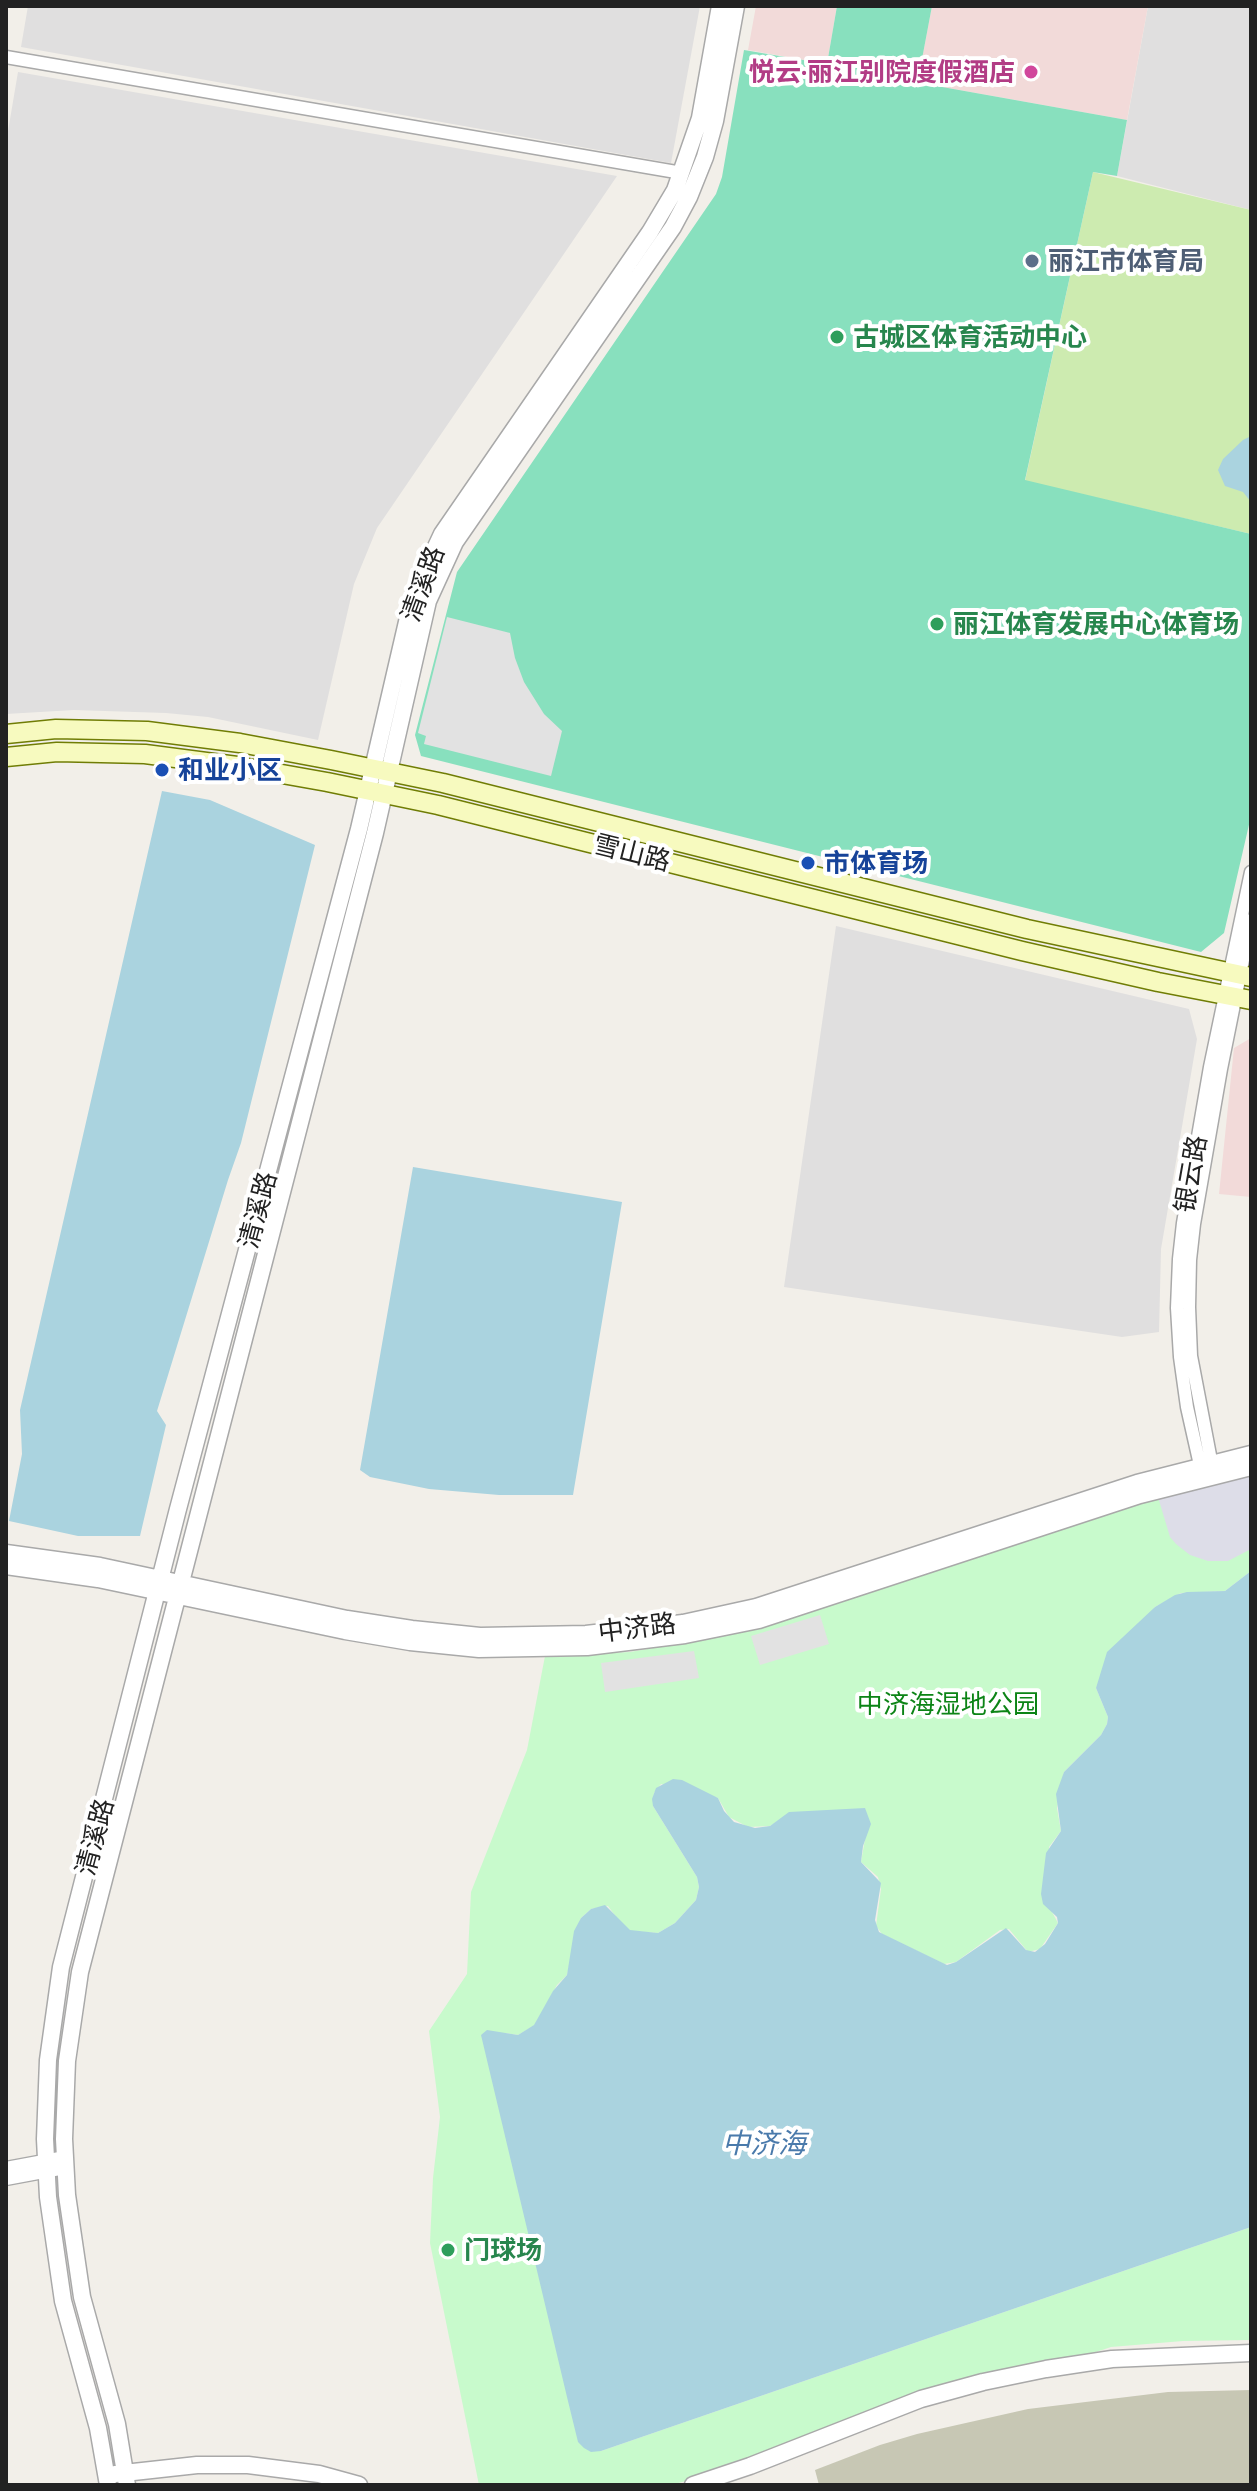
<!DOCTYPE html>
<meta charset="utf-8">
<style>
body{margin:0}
#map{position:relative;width:1257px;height:2491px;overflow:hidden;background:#f2efe9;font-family:Barlow,sans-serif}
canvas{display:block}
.frame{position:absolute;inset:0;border:8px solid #222;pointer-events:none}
</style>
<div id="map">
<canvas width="1257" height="2491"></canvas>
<div class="frame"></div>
</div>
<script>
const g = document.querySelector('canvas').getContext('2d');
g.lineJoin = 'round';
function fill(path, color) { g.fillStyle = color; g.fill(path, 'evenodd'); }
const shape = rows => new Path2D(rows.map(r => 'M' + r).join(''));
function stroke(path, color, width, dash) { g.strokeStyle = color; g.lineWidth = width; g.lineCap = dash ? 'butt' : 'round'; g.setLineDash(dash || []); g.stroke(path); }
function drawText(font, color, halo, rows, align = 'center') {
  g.font = font + ' Barlow,"Noto Sans SC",sans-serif'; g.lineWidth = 8; g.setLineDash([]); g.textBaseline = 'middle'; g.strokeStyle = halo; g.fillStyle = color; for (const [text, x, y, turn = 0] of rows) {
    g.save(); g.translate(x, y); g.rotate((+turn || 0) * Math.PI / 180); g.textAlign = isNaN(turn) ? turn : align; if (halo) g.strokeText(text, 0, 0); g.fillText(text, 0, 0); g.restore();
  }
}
const residential = shape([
 [28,6,700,6,671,163,21,47],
 [1148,6,1251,6,1251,210,1117,176],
 [18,72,617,176,377,528,354,584,318,740,208,717,166,713,74,710,6,714,6,143],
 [836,926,1189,1009,1197,1039,1161,1249,1159,1332,1122,1337,784,1287]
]);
const commercial = shape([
 [756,6,837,6,827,64,748,50],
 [932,6,1148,6,1127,120,931,85,922,59],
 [1251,1038,1251,1197,1219,1194,1234,1048]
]);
const construction = shape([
 [1251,2390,1251,2485,819,2485,815,2470,880,2445,917,2434,1028,2409,1168,2392]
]);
const grass = shape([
 [1093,172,1251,210,1251,534,1025,481]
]);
const park = shape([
 [1251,1472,1251,1571,1225,1591,1181,1593,1155,1607,1096,1688,1108,1717,1107,1724,1101,1735,1064,1772,1057,1808,1061,1831,1049,1847,1052,1912,1058,1923,1040,1949,1028,1952,1009,1929,1000,1930,956,1962,944,1964,882,1934,876,1926,881,1889,878,1877,861,1862,865,1839,783,1818,770,1826,748,1827,729,1817,718,1798,661,1784,654,1793,653,1806,697,1877,699,1887,696,1900,675,1923,658,1933,630,1931,622,1925,608,1906,591,1909,581,1918,567,1975,557,1985,535,2025,518,2035,505,2033,601,2451,1251,2227,1251,2340,1183,2341,1111,2347,1078,2358,1045,2363,699,2478,670,2485,479,2485,430,2243,433,2178,440,2117,429,2031,467,1974,471,1892,527,1750,545,1656,630,1652,693,1641,1133,1503]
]);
const pitch = shape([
 [837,6,932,6,922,59,931,85,1127,120,1117,176,1093,172,1025,480,1251,534,1251,816,1224,933,1201,952,421,756,415,735,457,572,716,194,722,177,744,50,827,64]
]);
const parking = shape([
 [447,617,510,633,515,658,524,682,544,714,562,731,551,776,424,744,426,736,418,733],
 [820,1615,829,1644,760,1665,751,1636],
 [694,1651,699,1678,605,1692,601,1663]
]);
const plaza = shape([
 [1251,1474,1251,1549,1228,1561,1208,1561,1190,1555,1176,1544,1170,1537,1158,1497]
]);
const water = shape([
 [1251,436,1251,502,1243,492,1225,486,1218,470,1223,459,1243,440],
 [162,791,210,800,315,845,241,1143,228,1180,157,1411,166,1425,140,1536,78,1536,9,1521,22,1454,20,1410],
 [413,1167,622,1202,573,1495,499,1495,429,1489,370,1477,360,1470],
 [1251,1571,1251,2227,601,2451,591,2452,584,2448,578,2442,567,2397,481,2035,487,2030,518,2035,534,2025,553,1991,567,1975,574,1931,581,1918,591,1909,605,1905,630,1930,658,1933,675,1923,696,1900,699,1887,697,1877,653,1806,652,1799,656,1788,673,1779,682,1780,718,1798,724,1811,734,1822,755,1828,770,1826,789,1812,865,1808,871,1824,863,1846,861,1862,881,1883,875,1920,879,1932,947,1965,956,1962,1006,1928,1026,1950,1035,1952,1045,1944,1058,1923,1057,1917,1043,1904,1041,1894,1046,1853,1061,1831,1056,1794,1064,1772,1101,1735,1107,1724,1108,1717,1096,1688,1107,1652,1155,1607,1175,1595,1187,1592,1225,1591]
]);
const minor = shape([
 [6,57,682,173],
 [1213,1471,1191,1356,1189,1307,1190,1260,1194,1224,1221,1069,1251,920],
 [1202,1474,1187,1407,1180,1357,1177,1308,1179,1259,1183,1223,1210,1067,1251,872],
 [6,2168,65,2157],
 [6,2179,65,2168]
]);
const tertiary = shape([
 [6,1553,100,1566,347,1619,412,1629,480,1636,586,1634,683,1623,756,1607,1137,1483,1251,1454],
 [6,1566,98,1579,345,1631,410,1642,479,1649,587,1647,685,1635,759,1620,1140,1495,1251,1467],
 [115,2474,197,2465,248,2465,319,2474,359,2485],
 [108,2485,98,2428,63,2301,48,2197,45,2139,48,2060,61,1967,178,1509,359,829,413,596,442,534,650,232,675,190,700,118,720,6],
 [127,2485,117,2424,82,2297,67,2195,64,2139,67,2061,80,1972,375,833,428,601,455,542,673,227,689,197,705,157,715,121,736,6],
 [693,2485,750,2466,921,2399,983,2382,1046,2369,1112,2359,1251,2353]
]);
const secondary = shape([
 [6,734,56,729,147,731,240,743,331,760,443,783,1027,929,1251,977],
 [6,757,57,752,145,754,237,766,327,782,438,805,1022,951,1158,982,1251,1000]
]);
const markers = [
 [1031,72,8,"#d1479c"],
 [1032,261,8,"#5c6f8a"],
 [837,337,8,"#2e9e5b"],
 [937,624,8,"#2e9e5b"],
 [162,770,8,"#1a4fb4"],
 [808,863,8,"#1a4fb4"],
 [448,2250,8,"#2e9e5b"]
];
const hotelNames = [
 ["悦云·丽江别院度假酒店",1015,72]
];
const serviceNames = [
 ["丽江市体育局",1048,261]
];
const leisureNames = [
 ["古城区体育活动中心",853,337],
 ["丽江体育发展中心体育场",953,624],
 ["门球场",464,2250]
];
const streetNames = [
 ["清溪路",423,584,-70],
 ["雪山路",632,853,14],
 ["银云路",1191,1174,-80],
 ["清溪路",258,1210,-75],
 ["中济路",637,1628,-7],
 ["清溪路",95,1837,-75]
];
const transitNames = [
 ["和业小区",178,770],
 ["市体育场",824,863]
];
const parkNames = [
 ["中济海湿地公园",948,1704]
];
const waterNames = [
 ["中济海",764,2144]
];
fill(residential, '#e0dfdf');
fill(commercial, '#f2dad9');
fill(construction, '#c7c7b4');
fill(grass, '#cdebb0');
fill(park, '#c8facc');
fill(pitch, '#88e0be');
fill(parking, '#e2e2e2');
fill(plaza, '#dddde8');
fill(water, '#aad3df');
stroke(minor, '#a9a9a9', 15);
stroke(tertiary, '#a9a9a9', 19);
stroke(secondary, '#707d05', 21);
stroke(minor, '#fff', 12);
stroke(tertiary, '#fff', 16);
stroke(secondary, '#f7fabf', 18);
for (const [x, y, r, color] of markers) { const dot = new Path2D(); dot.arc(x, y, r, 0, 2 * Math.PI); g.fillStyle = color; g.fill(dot); stroke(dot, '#fff', 3); }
drawText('bold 26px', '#b23c85', '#fff', hotelNames, 'right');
drawText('bold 26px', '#4e5e75', '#fff', serviceNames, 'left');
drawText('bold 26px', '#27864d', '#fff', leisureNames, 'left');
drawText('26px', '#222', '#fff', streetNames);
drawText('bold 26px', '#164399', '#fff', transitNames, 'left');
drawText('26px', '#0c8416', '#fff', parkNames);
drawText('italic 28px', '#4a7aab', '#fff', waterNames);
</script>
